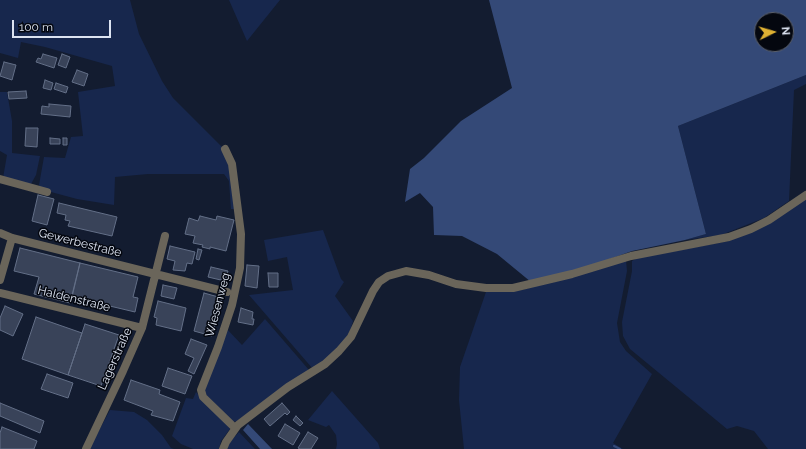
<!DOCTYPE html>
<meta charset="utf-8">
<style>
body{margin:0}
#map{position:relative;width:806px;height:449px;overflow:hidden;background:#131c30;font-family:Raleway,sans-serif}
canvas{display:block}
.north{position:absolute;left:754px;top:12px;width:40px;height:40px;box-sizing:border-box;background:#04070f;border:1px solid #5a5f69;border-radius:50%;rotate:85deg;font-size:11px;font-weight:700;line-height:16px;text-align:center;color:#dce3f1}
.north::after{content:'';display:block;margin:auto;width:14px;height:18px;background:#deb133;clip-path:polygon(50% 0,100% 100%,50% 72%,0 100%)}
.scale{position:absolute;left:12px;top:20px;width:99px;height:18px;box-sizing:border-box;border:2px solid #dce3f1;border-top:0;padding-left:5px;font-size:12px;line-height:14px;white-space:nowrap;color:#dce3f1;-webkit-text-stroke:3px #04070f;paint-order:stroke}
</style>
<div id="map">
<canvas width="806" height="449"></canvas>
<div class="north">N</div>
<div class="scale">100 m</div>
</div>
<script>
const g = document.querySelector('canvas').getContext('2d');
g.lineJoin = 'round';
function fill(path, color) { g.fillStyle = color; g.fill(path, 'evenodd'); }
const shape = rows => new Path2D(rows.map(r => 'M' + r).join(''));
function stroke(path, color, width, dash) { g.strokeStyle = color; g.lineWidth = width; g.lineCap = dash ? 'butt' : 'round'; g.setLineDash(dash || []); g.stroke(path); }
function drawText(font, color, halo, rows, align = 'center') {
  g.font = font + ' Raleway,sans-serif'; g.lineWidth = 3; g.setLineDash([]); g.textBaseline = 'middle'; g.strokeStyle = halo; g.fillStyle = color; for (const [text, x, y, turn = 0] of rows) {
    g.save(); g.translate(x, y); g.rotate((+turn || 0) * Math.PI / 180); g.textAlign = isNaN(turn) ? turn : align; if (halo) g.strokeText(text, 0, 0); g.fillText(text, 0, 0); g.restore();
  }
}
const green = shape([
 [0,0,130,0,139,34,162,81,173,98,223,148,231,163,237,209,231,209,229,181,224,174,148,174,115,177,114,205,77,199,40,189,39,185,44,157,65,158,71,137,83,136,78,92,115,86,112,66,45,47,21,42,18,58,0,53],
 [229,0,280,0,247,41],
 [806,75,806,84,794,90,789,201,764,218,721,235,685,240,706,234,678,126],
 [0,92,7,92,12,121,12,153,40,156,36,175,31,184,3,178,7,155,0,151],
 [806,198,806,449,768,449,754,431,737,426,727,429,630,349,623,336,622,322,632,271,632,261,637,258,729,241],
 [323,230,341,279,344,282,335,296,353,321,351,328,345,341,322,363,313,369,249,295,293,290,287,257,268,261,264,240],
 [626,260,627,271,617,323,620,342,626,351,652,374,613,443,623,449,464,449,459,400,460,367,486,292,522,290],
 [265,319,309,370,237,421,233,422,206,396,203,389,226,328,242,345],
 [332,391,378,443,380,449,336,449,337,444,336,435,329,425,326,427,308,420],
 [196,392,227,424,230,429,221,441,219,449,193,449,181,444,172,436,186,398,193,399],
 [110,410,134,412,147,420,162,435,171,448,174,449,89,449],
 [239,432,255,449,227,449,229,443]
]);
const forest = shape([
 [489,0,806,0,806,75,678,126,706,234,685,240,632,251,585,268,531,282,497,254,462,236,434,235,433,207,420,193,405,202,410,169,424,158,461,121,512,88],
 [762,20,786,20,786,44,762,44],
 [248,424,272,449,260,449,243,430]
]);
const stream = shape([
 [614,446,620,449]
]);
const building = shape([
 [43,54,57,58,54,68,36,62,38,58,41,59,43,54],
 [62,54,70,57,66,68,58,65,62,54],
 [4,62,16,65,12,80,0,76,4,62],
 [77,70,88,74,84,86,72,82,77,70],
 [45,80,53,83,51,90,43,88,45,80],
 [56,83,68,87,66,93,54,89,56,83],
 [26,91,27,98,9,99,8,92,26,91],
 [49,104,71,106,70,117,41,114,42,106,49,107,49,104],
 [26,128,38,128,37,147,25,146,26,128],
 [50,138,60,139,60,144,50,144,50,138],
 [63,138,67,138,67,145,63,145,63,138],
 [38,195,54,199,47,225,32,221,38,195],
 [59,203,117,217,112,236,68,226,70,221,65,220,66,215,57,213,59,203],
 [200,216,216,220,217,216,234,220,226,251,210,247,210,249,202,247,203,245,193,243,195,236,185,234,189,218,198,221,200,216],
 [170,246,195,252,192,264,187,263,185,271,173,270,175,261,167,259,170,246],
 [20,248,80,263,70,303,34,294,39,277,14,271,20,248],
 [198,249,202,250,199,260,196,259,198,249],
 [80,263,138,277,133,297,138,298,135,312,72,297,80,263],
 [247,265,259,266,257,288,245,286,247,265],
 [211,267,228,271,225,281,208,277,211,267],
 [268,273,278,273,278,287,269,287,268,273],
 [163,285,177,288,174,299,161,296,163,285],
 [204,293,222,298,212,336,194,331,204,293],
 [158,301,186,308,181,331,156,325,157,318,154,317,158,301],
 [5,306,23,314,13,336,0,330,0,318,5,306],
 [241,308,253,312,252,319,254,319,253,325,238,322,241,308],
 [36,317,82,333,68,375,22,359,36,317],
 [85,324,119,335,101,386,68,375,85,324],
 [191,339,207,345,194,374,188,371,194,358,185,354,191,339],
 [168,368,192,376,185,394,162,386,168,368],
 [47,374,73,383,68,398,41,389,47,374],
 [131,380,160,390,159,394,180,402,173,421,151,415,153,411,124,400,131,380],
 [0,403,44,421,40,433,0,416,0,403],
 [282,403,290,412,287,415,285,413,270,426,264,419,282,403],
 [296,416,303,423,300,426,293,420,296,416],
 [285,424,300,433,293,445,278,436,285,424],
 [2,427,37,441,34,449,0,449,0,433,2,427],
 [308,432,318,438,311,449,300,449,298,448,308,432]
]);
const minor = shape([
 [225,149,232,164,241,234,240,268,232,305,218,347,201,390,203,397,235,428],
 [0,179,47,192],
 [0,233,12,238,227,292],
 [0,280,12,238],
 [0,293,142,328],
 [86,449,123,371,142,328,165,236],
 [223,449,226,442,238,425,288,387,325,364,339,351,351,337,373,291,379,282,388,276,406,271,429,275,456,284,486,288,513,288,572,274,631,256,729,237,751,229,769,220,806,195]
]);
const streetNames = [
 ["Gewerbestraße",80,243,14],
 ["Haldenstraße",74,299,14],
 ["Wiesenweg",218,305,-75],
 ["Lagerstraße",115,359,-66]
];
fill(green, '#17274d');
fill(forest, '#344977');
stroke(stream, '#354a79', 2);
fill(building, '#394359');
stroke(building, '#636f87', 1);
stroke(minor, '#6a655a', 8);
drawText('12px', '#dce3f1', '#04070f', streetNames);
</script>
